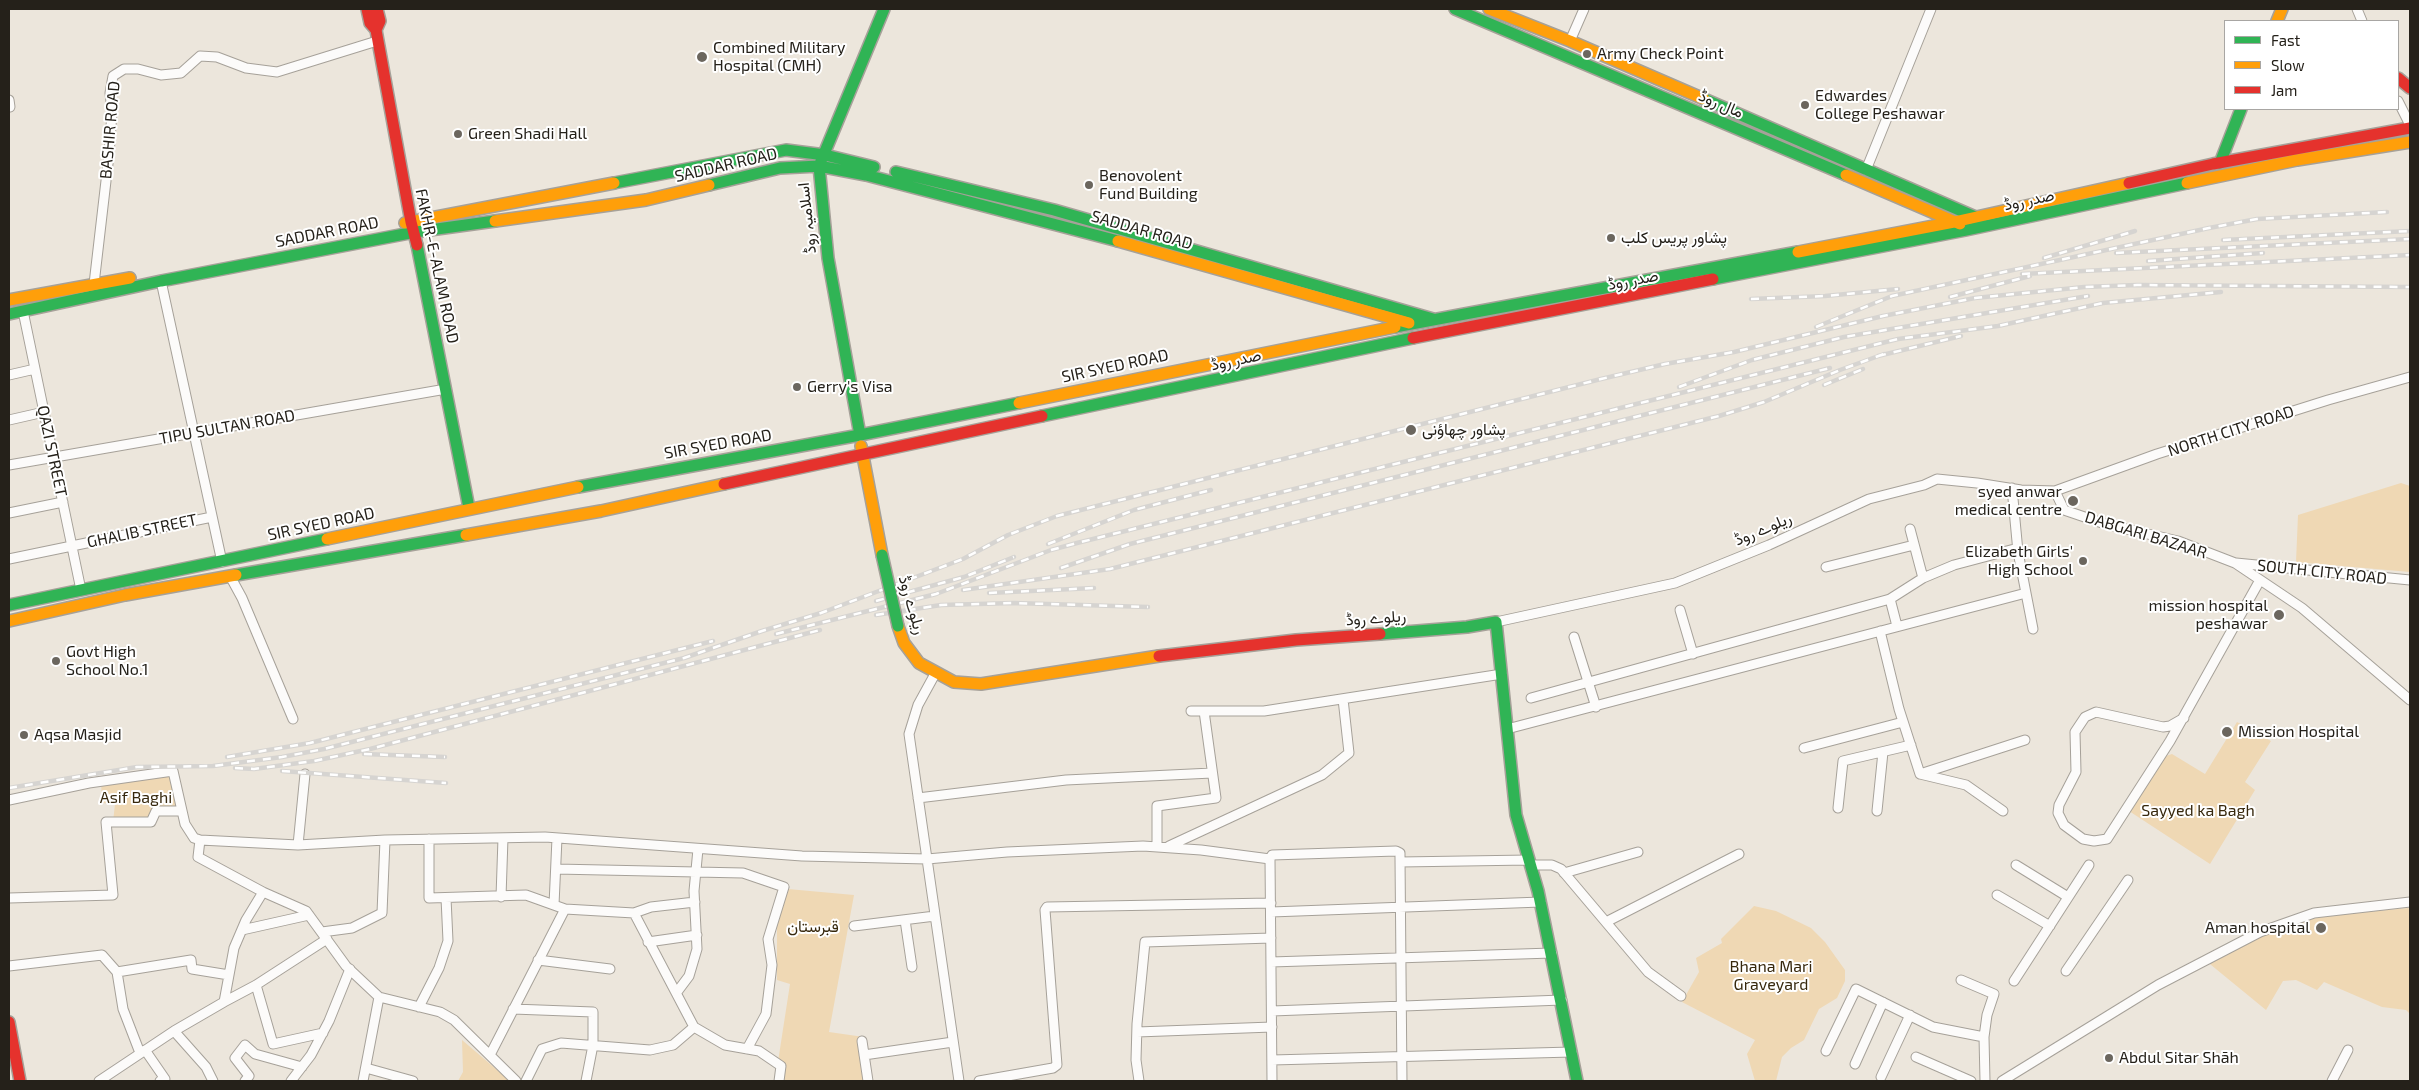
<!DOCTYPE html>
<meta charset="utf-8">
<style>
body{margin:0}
#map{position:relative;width:2419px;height:1090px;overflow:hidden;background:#ece6dc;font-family:"Exo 2",sans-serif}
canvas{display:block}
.frame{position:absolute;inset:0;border:10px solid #25211a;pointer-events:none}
.legend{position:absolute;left:2224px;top:20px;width:175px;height:90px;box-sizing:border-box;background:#fff;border:1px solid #a8a6a3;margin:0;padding:6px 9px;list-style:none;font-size:15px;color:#25211a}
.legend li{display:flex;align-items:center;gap:10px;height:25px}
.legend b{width:25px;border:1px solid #a8a6a3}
</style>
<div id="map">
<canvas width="2419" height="1090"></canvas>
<div class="frame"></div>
<ul class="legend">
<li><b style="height:6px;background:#30b455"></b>Fast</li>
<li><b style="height:6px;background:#ff9f0a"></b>Slow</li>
<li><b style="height:6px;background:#e5322d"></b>Jam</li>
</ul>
</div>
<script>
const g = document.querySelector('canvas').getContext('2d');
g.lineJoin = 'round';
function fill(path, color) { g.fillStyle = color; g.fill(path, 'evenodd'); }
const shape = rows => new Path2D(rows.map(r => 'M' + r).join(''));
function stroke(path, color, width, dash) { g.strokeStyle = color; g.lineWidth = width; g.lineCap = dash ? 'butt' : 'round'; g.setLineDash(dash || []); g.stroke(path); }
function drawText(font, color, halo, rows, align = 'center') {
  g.font = font + ' "Exo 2",Vazirmatn,sans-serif'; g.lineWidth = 4; g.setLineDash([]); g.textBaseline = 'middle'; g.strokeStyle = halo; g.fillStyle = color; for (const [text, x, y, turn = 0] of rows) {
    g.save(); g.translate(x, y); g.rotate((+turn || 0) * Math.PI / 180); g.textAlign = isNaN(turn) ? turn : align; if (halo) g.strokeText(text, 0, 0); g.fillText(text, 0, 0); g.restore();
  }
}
const green = shape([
 [2401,483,2410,486,2410,572,2296,562,2298,515],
 [2237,722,2271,741,2245,782,2255,790,2210,864,2129,811,2163,757,2172,754,2205,774],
 [170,771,182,811,154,809,148,822,113,822,115,804,102,803,101,781],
 [777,888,854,895,829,1032,864,1037,865,1080,870,1081,775,1081,790,984,777,980],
 [1754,906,1776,911,1811,928,1825,942,1845,970,1845,981,1837,998,1819,1009,1804,1040,1791,1048,1782,1057,1776,1081,1755,1081,1747,1054,1755,1040,1682,1002,1699,972,1696,958,1722,943,1721,939],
 [2408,908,2410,909,2410,1014,2406,1010,2382,1007,2324,982,2317,990,2296,980,2283,981,2266,1010,2205,960,2266,930,2324,916],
 [462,1040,510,1081,458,1081,463,1072]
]);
const street = shape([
 [2357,9,2362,21],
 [1570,41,1584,9],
 [9,100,10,107],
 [2398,101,2410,125],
 [1866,170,1931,9],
 [161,281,222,562],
 [94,284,109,155,112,112,110,93,113,76,124,69,138,69,161,75,181,73,200,56,217,57,246,68,277,72,377,41],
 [23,311,81,590],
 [9,375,35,369],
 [9,420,44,412],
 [9,465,446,389],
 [2012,488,2018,552,2033,629],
 [2055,491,2064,510,2105,524,2178,541,2235,563,2302,608,2410,700],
 [9,513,63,502],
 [1910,529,1923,578],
 [9,559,212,517],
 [2236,563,2410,580],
 [1826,567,1914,545],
 [230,576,242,598,293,719],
 [1890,599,1897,626],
 [1680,610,1693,654],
 [1496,622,1675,583,1769,545,1869,499,1924,485,1937,479,1977,483,2021,490,2055,491,2157,454,2328,400,2410,377],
 [1880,631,1899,709,1920,774],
 [1574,637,1596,707],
 [935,674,918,705,909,734,959,1081],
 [1531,698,1890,599,1923,578,1954,565,2018,548],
 [1191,711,1264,711,1502,674],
 [2184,718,2170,726,2163,727,2096,712,2085,717,2075,732,2076,772,2059,805,2058,813,2064,825,2083,839,2094,841,2107,839,2170,741,2260,580],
 [1507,729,2026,593],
 [1804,748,1903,722],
 [1920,774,2025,740],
 [1920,774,1966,785,2003,811],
 [918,798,1066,780,1212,773],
 [9,800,89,783,173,771,185,824,194,838,200,840,198,857,263,892,246,920,234,948,224,1002,174,1031,99,1081],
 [1838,808,1843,761,1911,745],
 [1877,811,1883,752],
 [429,839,429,898,526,895,565,909],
 [200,840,298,845,385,840,545,837,802,856,927,859,1007,852,1143,846,1201,850,1270,859],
 [298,845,305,774],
 [1169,846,1322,775,1349,753,1343,699],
 [1157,847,1157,806,1216,798,1204,711],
 [1400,862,1529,860],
 [1530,865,1552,865,1561,869,1648,972,1681,996],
 [2016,865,2068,897],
 [556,869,743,873,784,887,768,939,772,965,766,1014,747,1049],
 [1564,873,1638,852],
 [263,892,306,911,346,966,379,997,440,1012,454,1020,516,1081],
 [1997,895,2050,926],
 [501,897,503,838],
 [9,898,113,895,106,822,151,822,156,811,182,811],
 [554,905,557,838],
 [1271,912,1541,902],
 [634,913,651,907,695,902],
 [905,920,912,967],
 [1606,922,1739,854],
 [854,926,935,916],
 [242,930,309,915],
 [322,932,352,928,382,913,385,840],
 [648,942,697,935],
 [538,960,610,969],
 [1271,962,1552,953],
 [9,966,102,955,117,972,123,1009,140,1053],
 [2066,971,2128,880],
 [117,972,191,960,192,969,229,975],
 [1961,980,1994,994,1987,1015,1984,1037,1985,1081],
 [2014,981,2089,865],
 [256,985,273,1044,323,1033],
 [677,992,689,976,697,949,694,891,698,849],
 [224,1002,256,985,327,939],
 [419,1007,439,968,448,941,446,898],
 [513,1009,593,1012,593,1045,586,1081],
 [1272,1011,1562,1000],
 [174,1031,206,1067,213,1081],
 [1137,1032,1272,1027],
 [862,1041,868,1081],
 [145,1050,165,1079,160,1081],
 [1826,1051,1856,989,1933,1027,1984,1037],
 [490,1055,565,909,634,913,694,1027,725,1045,759,1051,781,1066,779,1081],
 [864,1055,953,1042],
 [1916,1057,1971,1081],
 [1272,1060,1572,1052],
 [1855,1064,1883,1002],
 [366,1068,413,1081],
 [1881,1077,1910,1015],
 [245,1081,249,1076,235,1058,245,1045,255,1054,302,1067],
 [291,1081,311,1055,329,1021,350,969],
 [363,1081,379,997],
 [526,1081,542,1049,561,1043,650,1050,673,1045,694,1027],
 [979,1081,1053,1068,1057,1065,1045,910,1047,907,1271,903],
 [1139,1081,1136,1060,1137,1024,1145,942,1271,938],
 [1272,1081,1270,859,1272,855,1396,851,1400,853,1400,858,1402,1081],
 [2002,1081,2158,985,2260,932,2314,913,2410,902],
 [2332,1081,2348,1050]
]);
const fast = shape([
 [1455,9,1846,175],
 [1704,99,1980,219],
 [2220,163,2241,109],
 [896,172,1054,210,1433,319],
 [614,183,786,150,825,155,874,167],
 [709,185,780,168,819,166,866,175,1118,241],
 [417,245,469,508],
 [1713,279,1966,230,2187,183],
 [9,314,161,281,415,232,495,221],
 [1395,327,1798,252],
 [1042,416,1413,338],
 [860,435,828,258,819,166,884,9],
 [578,487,860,435,1019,403],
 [236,575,466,535],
 [9,605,327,539],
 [1380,634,1467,627,1496,622,1516,815,1538,891,1577,1081]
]);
const slow = shape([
 [1489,9,1570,41,1704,99],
 [2277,21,2282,9],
 [1846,175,1960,224],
 [2187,183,2297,160,2410,142],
 [495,221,646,200,709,185],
 [405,223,614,183],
 [1118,241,1409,323],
 [1798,252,1954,222,2129,183],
 [9,300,130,278],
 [1019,403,1395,327],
 [861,446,882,555],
 [466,535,601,511,724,484],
 [327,539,578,487],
 [9,621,125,595,236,575],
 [898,626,904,643,919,663,954,682,981,684,1159,656]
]);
const jam = shape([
 [367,9,370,23,376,30,411,222,417,245],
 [376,30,380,21,377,9],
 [2398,78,2410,88],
 [2129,183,2213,164,2410,128],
 [1413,338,1713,279],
 [724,484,1042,416],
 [1159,656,1296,640,1380,634],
 [9,1022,20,1081]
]);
const rail = shape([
 [2223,240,2410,231],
 [2116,253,2410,239],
 [2044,258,2135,231],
 [2148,261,2263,253],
 [2022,274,2410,255],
 [1950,297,2030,276],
 [1751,299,1825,296,1898,289],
 [1816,327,1892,296,2209,228,2257,219,2387,212],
 [1878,356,1961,336],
 [1824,385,1863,369],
 [1679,387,1752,360,1844,337,2088,296],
 [1048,544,1134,510,1211,490],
 [1061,568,1130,544,1830,368],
 [963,590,1110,569,1719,416,1764,402,1840,370,1884,354],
 [989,593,1094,588],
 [876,601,964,577,1014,557],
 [876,615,941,605,1014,603,1148,607],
 [776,634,936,594,1051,550,1077,543,1898,339,1998,326,2103,303,2221,292],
 [364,754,445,757],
 [227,757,310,743,713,641],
 [235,768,254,769,314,761,370,749,820,630],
 [282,771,446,783],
 [9,788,137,767,213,766,282,757,324,749,684,658,762,631,821,613,963,559,1008,535,1057,516,1601,379,1665,364,1734,352,1883,316,1975,298,2084,287,2137,285,2410,287]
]);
const fastBridge = shape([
 [882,555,898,626]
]);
const markers = [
 [1587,54,5,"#6b665e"],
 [702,57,6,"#6b665e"],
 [1805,105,5,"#6b665e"],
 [458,134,5,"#6b665e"],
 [1089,185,5,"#6b665e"],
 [1611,238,5,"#6b665e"],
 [797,387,5,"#6b665e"],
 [1411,430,6,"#6b665e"],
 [2073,501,6,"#6b665e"],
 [2083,561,5,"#6b665e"],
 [2279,615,6,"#6b665e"],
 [56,661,5,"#6b665e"],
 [2227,732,6,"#6b665e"],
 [24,735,5,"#6b665e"],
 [2321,928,6,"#6b665e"],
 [2109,1058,5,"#6b665e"]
];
const poiNames = [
 ["Combined Military",713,48],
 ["Hospital (CMH)",713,66],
 ["Army Check Point",1597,54],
 ["Edwardes",1815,96],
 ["College Peshawar",1815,114],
 ["Green Shadi Hall",468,134],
 ["Benovolent",1099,176],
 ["Fund Building",1099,194],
 ["پشاور پریس کلب",1621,238],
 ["Gerry's Visa",807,387],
 ["پشاور چھاؤنی",1422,430],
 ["syed anwar",2062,492,"right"],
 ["medical centre",2062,510,"right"],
 ["Elizabeth Girls'",2073,552,"right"],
 ["High School",2073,570,"right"],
 ["mission hospital",2268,606,"right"],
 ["peshawar",2268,624,"right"],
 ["Govt High",66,652],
 ["School No.1",66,670],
 ["Mission Hospital",2238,732],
 ["Aqsa Masjid",34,735],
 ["Aman hospital",2310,928,"right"],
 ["Abdul Sitar Shāh",2119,1058]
];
const streetNames = [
 ["مال روڈ",1721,104,23],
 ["BASHIR ROAD",110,130,-85],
 ["SADDAR ROAD",726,165,-13],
 ["صدر روڈ",2029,200,-12],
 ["اسلامیہ روڈ",807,218,-96],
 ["SADDAR ROAD",1142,230,16],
 ["SADDAR ROAD",327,232,-11],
 ["FAKHR-E-ALAM ROAD",437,266,78],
 ["صدر روڈ",1633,280,-11],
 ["صدر روڈ",1236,360,-12],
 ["SIR SYED ROAD",1115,366,-12],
 ["TIPU SULTAN ROAD",227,427,-10],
 ["NORTH CITY ROAD",2231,431,-18],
 ["SIR SYED ROAD",718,444,-10],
 ["QAZI STREET",52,451,78],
 ["SIR SYED ROAD",321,524,-12],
 ["ریلوے روڈ",1763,529,-23],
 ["GHALIB STREET",142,531,-12],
 ["DABGARI BAZAAR",2146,535,17],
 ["SOUTH CITY ROAD",2322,572,6],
 ["ریلوے روڈ",912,605,74],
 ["ریلوے روڈ",1376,618,-4]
];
const parkNames = [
 ["Asif Baghi",136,798],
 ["Sayyed ka Bagh",2198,811],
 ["قبرستان",813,927],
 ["Bhana Mari",1771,967],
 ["Graveyard",1771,985]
];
fill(green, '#efd8b4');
stroke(street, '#a6a199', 11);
stroke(fast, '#a6a199', 14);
stroke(slow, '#a6a199', 14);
stroke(jam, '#a6a199', 14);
stroke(street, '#fcfbfa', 9);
stroke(fast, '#30b455', 11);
stroke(slow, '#ff9f0a', 11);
stroke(jam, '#e5322d', 11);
stroke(rail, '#d6d4d1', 4.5);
stroke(rail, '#fff', 2.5, [8]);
stroke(fastBridge, '#a6a199', 14, []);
stroke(fastBridge, '#30b455', 11);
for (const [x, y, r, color] of markers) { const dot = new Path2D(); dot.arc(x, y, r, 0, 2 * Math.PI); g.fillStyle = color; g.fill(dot); stroke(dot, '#fff', 2); }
drawText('16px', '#25211a', '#fff', poiNames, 'left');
drawText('16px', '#25211a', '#fff', streetNames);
drawText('16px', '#37280d', '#fff', parkNames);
</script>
